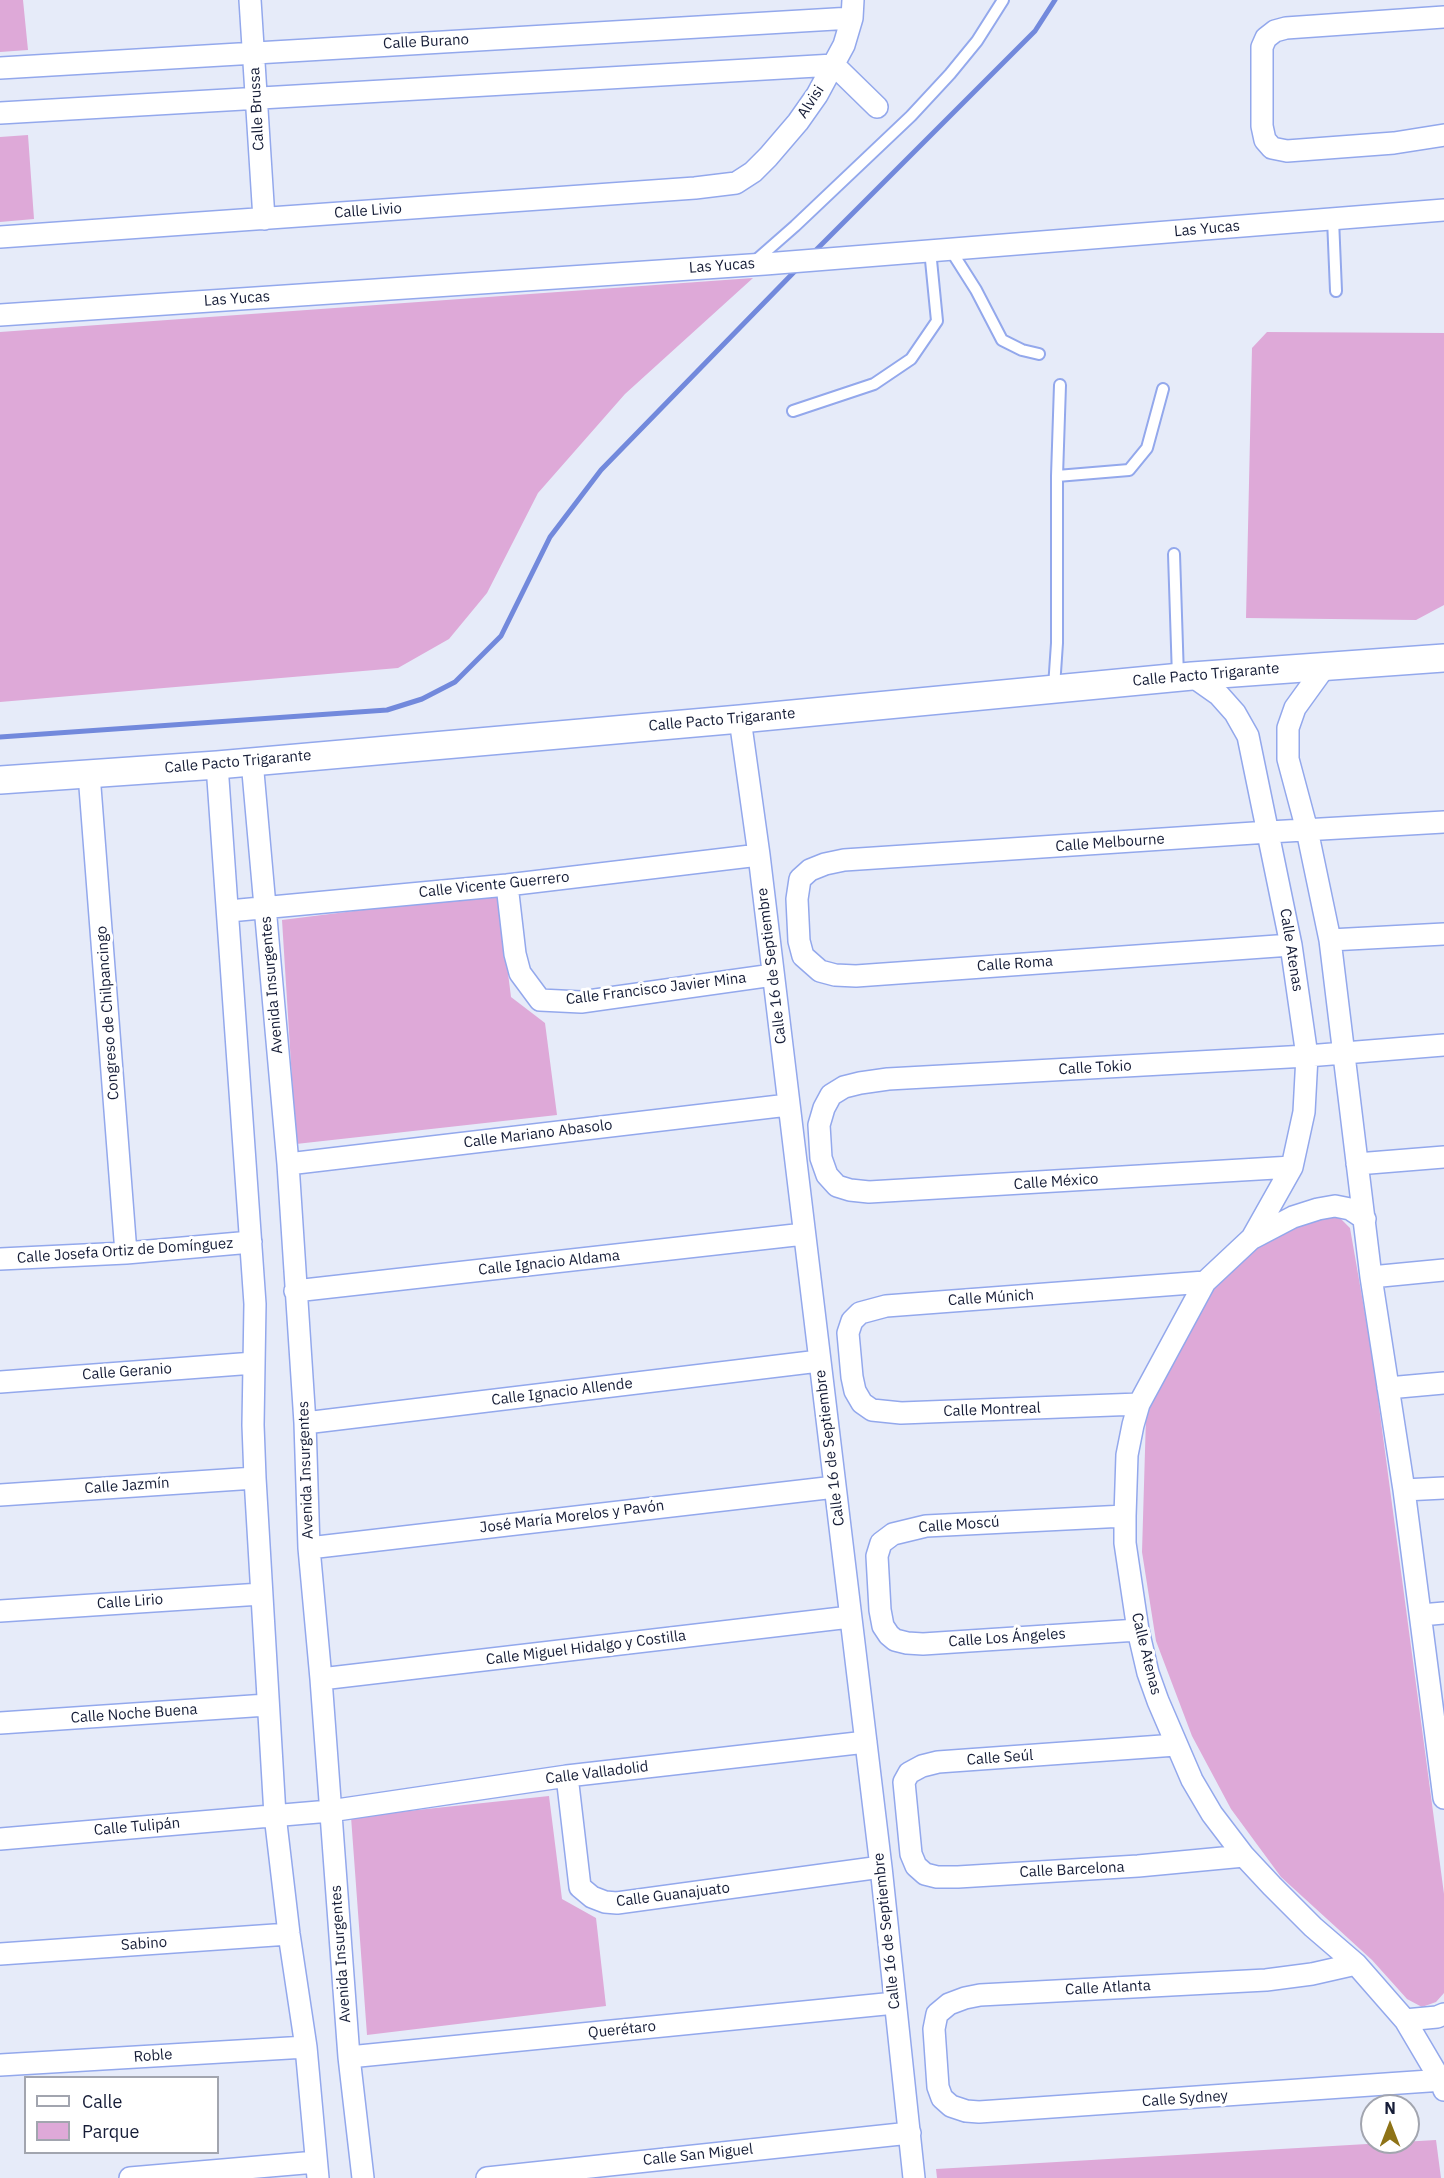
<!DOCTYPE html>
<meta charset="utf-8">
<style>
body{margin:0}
#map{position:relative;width:1444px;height:2178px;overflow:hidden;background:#e6ebf9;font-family:"IBM Plex Sans",sans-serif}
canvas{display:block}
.legend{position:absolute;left:24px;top:2076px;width:195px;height:78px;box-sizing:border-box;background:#fff;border:2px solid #a2a5af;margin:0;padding:8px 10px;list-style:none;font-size:18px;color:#161d37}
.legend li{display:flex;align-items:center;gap:12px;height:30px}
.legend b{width:30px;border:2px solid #a2a5af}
.north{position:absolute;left:1360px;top:2094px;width:60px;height:60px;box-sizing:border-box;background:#fff;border:2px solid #a2a5af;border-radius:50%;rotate:0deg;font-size:16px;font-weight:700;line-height:24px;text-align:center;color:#161d37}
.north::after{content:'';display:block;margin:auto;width:21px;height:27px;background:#8e7317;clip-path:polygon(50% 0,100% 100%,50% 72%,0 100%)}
</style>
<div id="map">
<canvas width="1444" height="2178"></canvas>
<ul class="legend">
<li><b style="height:8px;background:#fff"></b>Calle</li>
<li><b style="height:16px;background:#dea9d8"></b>Parque</li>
</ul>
<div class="north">N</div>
</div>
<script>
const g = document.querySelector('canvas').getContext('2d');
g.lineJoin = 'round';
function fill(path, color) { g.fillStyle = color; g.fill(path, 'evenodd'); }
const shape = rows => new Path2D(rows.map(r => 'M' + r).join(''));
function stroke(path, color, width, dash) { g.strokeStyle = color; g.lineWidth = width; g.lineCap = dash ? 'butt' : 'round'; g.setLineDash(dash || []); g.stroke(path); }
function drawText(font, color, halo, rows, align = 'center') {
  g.font = font + ' "IBM Plex Sans",sans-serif'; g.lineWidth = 6; g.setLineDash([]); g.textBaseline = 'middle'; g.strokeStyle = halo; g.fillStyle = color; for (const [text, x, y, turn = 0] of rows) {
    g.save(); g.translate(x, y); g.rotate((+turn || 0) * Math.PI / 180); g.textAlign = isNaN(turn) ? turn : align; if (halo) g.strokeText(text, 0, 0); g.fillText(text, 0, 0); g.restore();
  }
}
const green = shape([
 [0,0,23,0,28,50,0,52],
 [28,135,34,219,0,222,0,137],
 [753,278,625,394,538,493,487,593,449,639,398,668,0,702,0,332],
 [1267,332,1444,333,1444,605,1416,620,1246,618,1252,348],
 [498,893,511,997,545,1023,557,1115,296,1144,282,920],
 [1320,1216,1338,1216,1350,1228,1372,1354,1444,1894,1444,1993,1436,2002,1422,2007,1407,1999,1372,1960,1281,1877,1231,1809,1192,1736,1156,1641,1142,1552,1146,1417,1173,1344,1210,1282,1274,1235],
 [549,1796,562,1899,596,1918,606,2006,367,2035,351,1817],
 [1436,2140,1441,2178,937,2178,936,2169]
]);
const stream = shape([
 [812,254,1035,31,1055,0],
 [0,737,387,710,422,699,455,682,501,636,550,537,601,470,797,269]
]);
const service = shape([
 [1333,219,1336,291],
 [950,249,976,290,1002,340,1022,350,1039,354],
 [754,262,795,226,911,116,950,74,977,41,1003,0],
 [793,411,874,384,911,359,937,321,930,250],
 [1057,476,1129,470,1147,448,1163,389],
 [1174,554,1178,677],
 [1054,687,1057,643,1057,476,1060,385]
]);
const minor = shape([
 [250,0,264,219],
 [1444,17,1286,28,1275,31,1266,38,1262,47,1262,126,1265,140,1272,148,1287,151,1394,143,1444,135],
 [834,65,877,107],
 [0,68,852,18],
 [0,113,834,65],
 [0,237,695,188,736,183,753,172,768,157,798,122,817,95,844,45,852,18,853,0],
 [0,315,765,264,1444,210],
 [1326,665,1295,708,1288,728,1288,759,1307,830,1330,940,1371,1277,1404,1490,1444,1798],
 [1192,676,1219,695,1235,713,1248,736,1291,945,1307,1056,1304,1112,1292,1167,1252,1238,1205,1282,1139,1404,1133,1425,1127,1455,1125,1516,1125,1543,1138,1630,1148,1673,1158,1701,1192,1780,1212,1814,1244,1856,1272,1886,1313,1927,1356,1964,1405,2020,1441,2081,1444,2090],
 [740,719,759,855,881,1867,914,2178],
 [252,761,288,1164,305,1423,309,1548,321,1679,349,2057,363,2178],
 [217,765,255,1304,253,1425,255,1478,275,1815,289,1934,306,2047,318,2178],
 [89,774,126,1253],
 [507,885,515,954,520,973,540,1000,581,1002,773,975],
 [229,911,507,885,759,855],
 [1330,940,1444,934],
 [1291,945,856,976,835,975,820,971,803,956,799,941,797,899,800,879,810,870,825,864,844,860,1269,832,1444,822],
 [288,1164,788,1105],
 [1357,1164,1444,1157],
 [1292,1167,869,1192,850,1190,837,1186,827,1175,821,1158,819,1125,824,1108,831,1095,844,1087,860,1083,888,1079,1307,1056,1444,1045],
 [1253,1238,1293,1217,1318,1209,1335,1206,1350,1209,1365,1219],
 [0,1259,126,1253,251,1242],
 [1371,1277,1444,1270],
 [295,1291,804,1234],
 [0,1382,254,1363],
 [1388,1388,1444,1383],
 [1139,1404,901,1413,872,1410,862,1403,855,1391,852,1377,848,1333,852,1321,860,1313,886,1306,1205,1282],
 [305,1423,819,1361],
 [1404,1490,1444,1488],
 [0,1495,255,1478],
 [1125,1516,926,1526,893,1534,881,1543,877,1556,880,1610,883,1626,889,1635,895,1640,907,1643,923,1644,1138,1630],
 [309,1548,835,1487],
 [0,1611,261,1594],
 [1421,1615,1444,1613],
 [321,1679,850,1617],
 [0,1723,267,1705],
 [1176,1745,938,1762,922,1766,909,1773,904,1782,911,1854,916,1866,925,1874,937,1877,958,1877,1138,1866,1244,1856],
 [567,1776,580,1887,592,1897,605,1902,617,1903,881,1867],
 [0,1839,330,1811,567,1776,866,1742],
 [0,1954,289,1934],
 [1356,1964,1312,1974,1266,1980,980,1995,965,1998,949,2004,937,2014,934,2029,938,2087,942,2098,951,2106,966,2111,979,2112,1444,2080],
 [1405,2020,1437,2017,1444,2014],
 [349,2057,895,2003],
 [0,2065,306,2047],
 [130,2178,316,2162],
 [487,2178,910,2133]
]);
const tertiary = shape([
 [0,780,217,765,740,719,1192,676,1444,658]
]);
const streetNames = [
 ["Calle Burano",426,42,-3],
 ["Alvisi",811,102,-57],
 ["Calle Brussa",257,109,-93],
 ["Calle Livio",368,211,-4],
 ["Las Yucas",1207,229,-5],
 ["Las Yucas",722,266,-4],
 ["Las Yucas",237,299,-4],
 ["Calle Pacto Trigarante",1206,675,-5],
 ["Calle Pacto Trigarante",722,720,-5],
 ["Calle Pacto Trigarante",238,762,-5],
 ["Calle Melbourne",1110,843,-4],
 ["Calle Vicente Guerrero",494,885,-6],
 ["Calle Atenas",1291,950,81],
 ["Calle Roma",1015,964,-4],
 ["Calle 16 de Septiembre",772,966,-97],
 ["Avenida Insurgentes",272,985,-95],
 ["Calle Francisco Javier Mina",656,989,-7],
 ["Congreso de Chilpancingo",108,1013,-94],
 ["Calle Tokio",1095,1068,-3],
 ["Calle Mariano Abasolo",538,1134,-7],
 ["Calle México",1056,1182,-4],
 ["Calle Josefa Ortiz de Domínguez",125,1251,-4],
 ["Calle Ignacio Aldama",549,1263,-6],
 ["Calle Múnich",991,1298,-4],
 ["Calle Geranio",127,1372,-4],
 ["Calle Ignacio Allende",562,1392,-7],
 ["Calle Montreal",992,1410,-2],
 ["Calle 16 de Septiembre",830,1448,-97],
 ["Avenida Insurgentes",306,1470,-92],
 ["Calle Jazmín",127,1486,-4],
 ["José María Morelos y Pavón",572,1517,-7],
 ["Calle Moscú",959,1525,-4],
 ["Calle Lirio",130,1602,-4],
 ["Calle Los Ángeles",1007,1638,-4],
 ["Calle Miguel Hidalgo y Costilla",586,1648,-7],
 ["Calle Atenas",1146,1654,76],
 ["Calle Noche Buena",134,1714,-4],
 ["Calle Seúl",1000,1758,-4],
 ["Calle Valladolid",597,1773,-7],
 ["Calle Tulipán",137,1827,-5],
 ["Calle Barcelona",1072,1870,-3],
 ["Calle Guanajuato",673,1895,-7],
 ["Calle 16 de Septiembre",887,1931,-96],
 ["Sabino",144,1944,-4],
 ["Avenida Insurgentes",341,1954,-94],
 ["Calle Atlanta",1108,1988,-3],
 ["Querétaro",622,2030,-6],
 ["Roble",153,2056,-4],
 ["Calle Sydney",1185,2099,-4],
 ["Calle San Miguel",698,2155,-6]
];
fill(green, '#dea9d8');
stroke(stream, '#7289dc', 5);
stroke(service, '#93a8ec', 14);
stroke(minor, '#93a8ec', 24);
stroke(tertiary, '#93a8ec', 30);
stroke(service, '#fff', 10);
stroke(minor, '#fff', 21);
stroke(tertiary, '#fff', 27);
drawText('15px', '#161d37', '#fff', streetNames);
</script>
